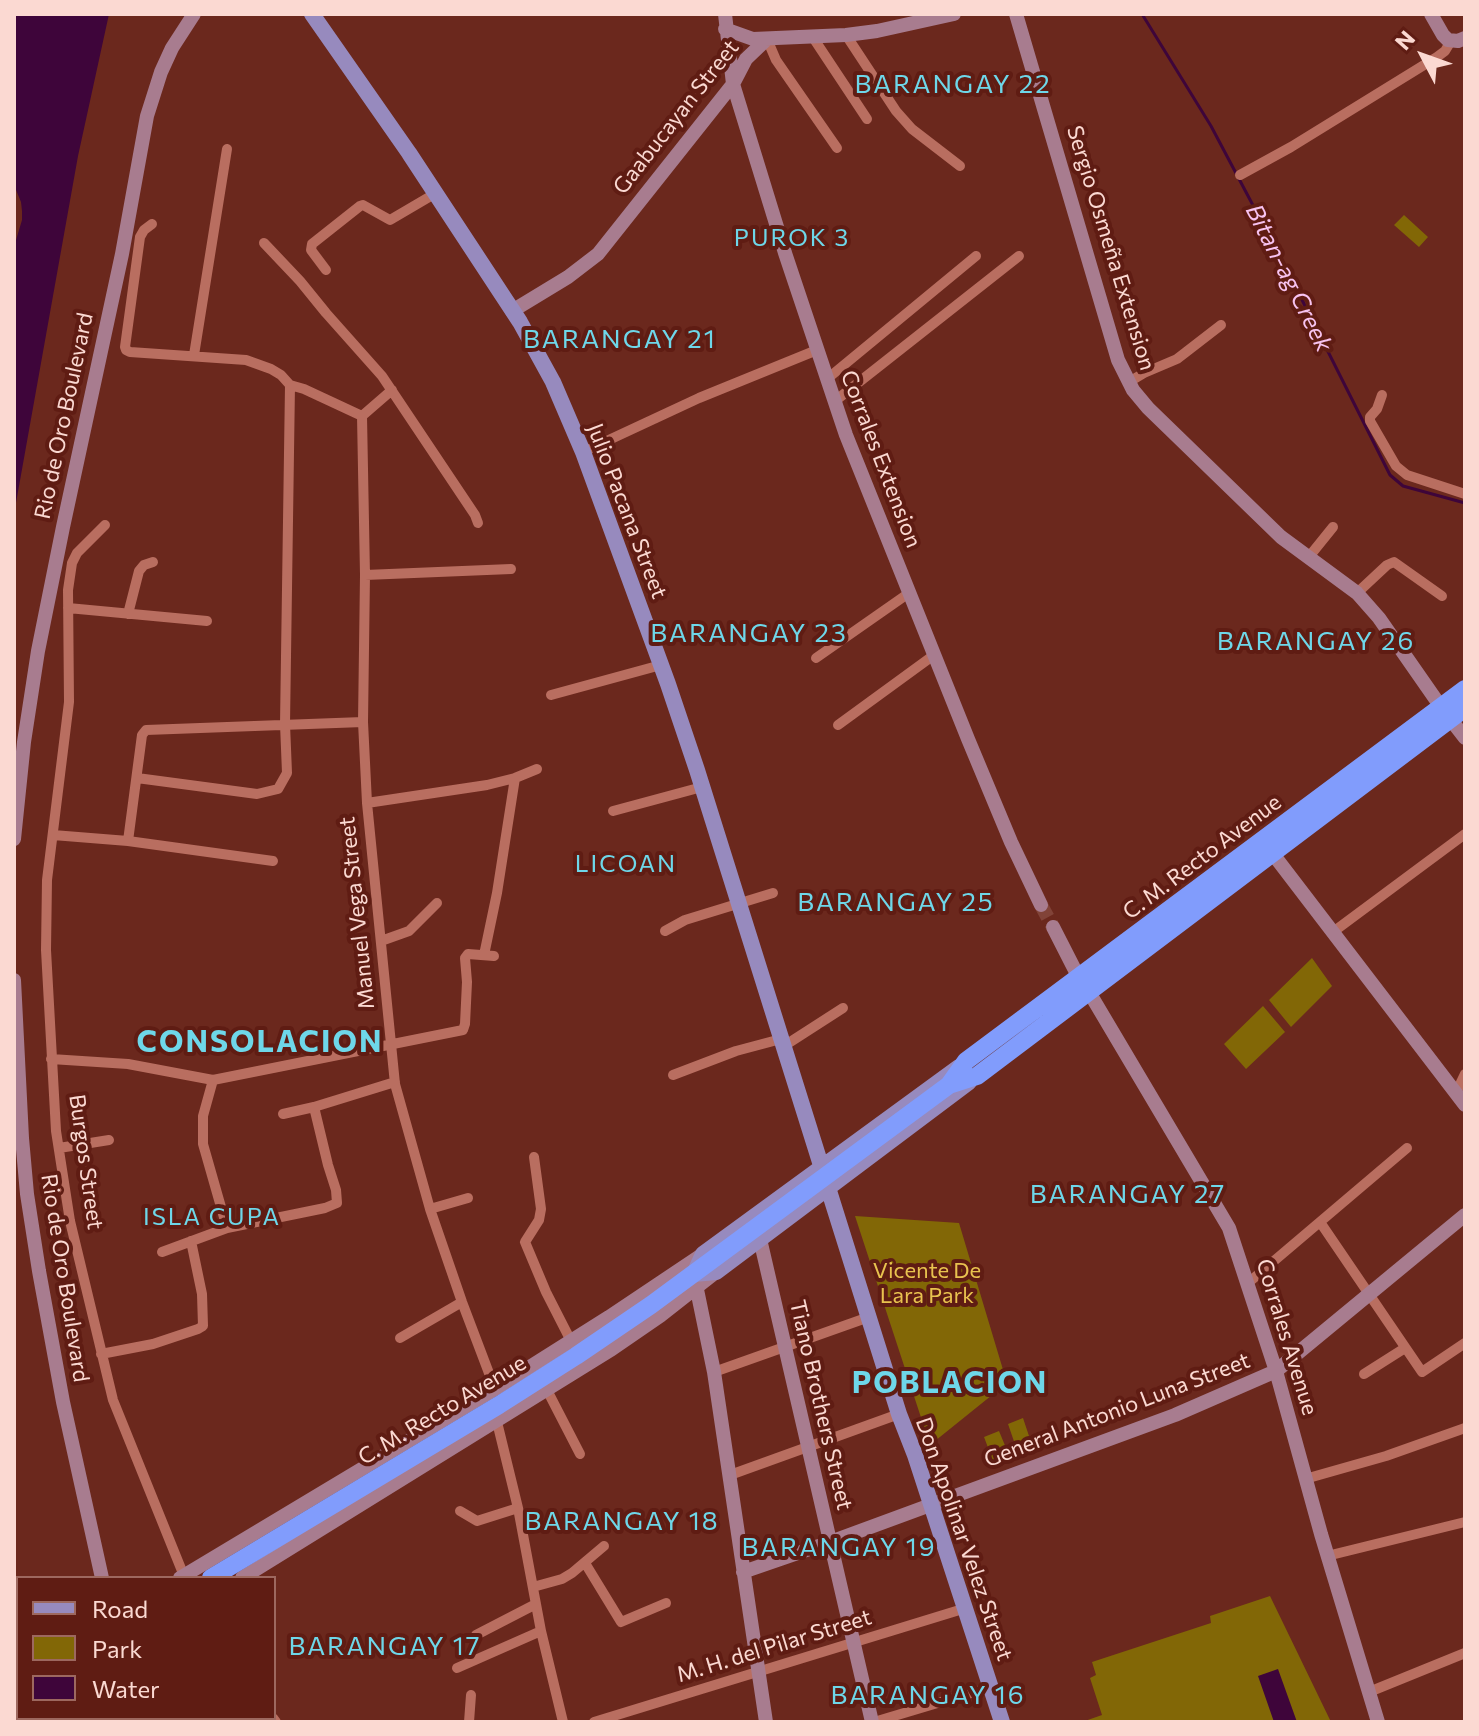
<!DOCTYPE html>
<meta charset="utf-8">
<style>
body{margin:0}
#map{position:relative;width:1479px;height:1736px;overflow:hidden;background:#6b281d;font-family:Commissioner,sans-serif}
canvas{display:block}
.frame{position:absolute;inset:0;border:16px solid #fbd9d2;pointer-events:none}
.legend{position:absolute;left:16px;top:1576px;width:260px;height:144px;box-sizing:border-box;background:#5f1c13;border:2px solid #9d685f;margin:0;padding:10px 14px;list-style:none;font-size:24px;color:#fbd9d2}
.legend li{display:flex;align-items:center;gap:16px;height:40px}
.legend b{width:40px;border:2px solid #9d685f}
.north{position:absolute;left:1383px;top:16px;width:80px;height:80px;-webkit-text-stroke:6px #5f1c13;paint-order:stroke;rotate:311deg;font-size:22px;font-weight:700;line-height:32px;text-align:center;color:#fbd9d2}
.north::after{content:'';display:block;margin:auto;width:28px;height:36px;background:#fbd9d2;clip-path:polygon(50% 0,100% 100%,50% 72%,0 100%)}
</style>
<div id="map">
<canvas width="1479" height="1736"></canvas>
<div class="frame"></div>
<ul class="legend">
<li><b style="height:10px;background:#978abe"></b>Road</li>
<li><b style="height:22px;background:#826706"></b>Park</li>
<li><b style="height:22px;background:#3e053a"></b>Water</li>
</ul>
<div class="north">N</div>
</div>
<script>
const g = document.querySelector('canvas').getContext('2d');
g.lineJoin = 'round';
function fill(path, color) { g.fillStyle = color; g.fill(path, 'evenodd'); }
const shape = rows => new Path2D(rows.map(r => 'M' + r).join(''));
function stroke(path, color, width, dash) { g.strokeStyle = color; g.lineWidth = width; g.lineCap = dash ? 'butt' : 'round'; g.setLineDash(dash || []); g.stroke(path); }
function drawText(font, color, halo, rows, align = 'center') {
  g.font = font + ' Commissioner,sans-serif'; g.lineWidth = 8; g.setLineDash([]); g.textBaseline = 'middle'; g.strokeStyle = halo; g.fillStyle = color; for (const [text, x, y, turn = 0] of rows) {
    g.save(); g.translate(x, y); g.rotate((+turn || 0) * Math.PI / 180); g.textAlign = isNaN(turn) ? turn : align; if (halo) g.strokeText(text, 0, 0); g.fillText(text, 0, 0); g.restore();
  }
}
const green = shape([
 [1404,215,1428,237,1419,247,1394,225],
 [1312,958,1332,986,1291,1027,1269,1000],
 [1263,1006,1285,1032,1246,1069,1224,1044],
 [855,1216,959,1223,1007,1383,930,1445],
 [1023,1418,1033,1448,1018,1453,1008,1424],
 [999,1431,1011,1460,995,1466,984,1437],
 [1270,1596,1331,1722,1082,1722,1102,1715,1090,1678,1096,1675,1092,1662,1211,1623,1210,1616]
]);
const water = shape([
 [14,14,109,14,78,156,14,514,14,247,22,220,22,211,21,202,14,185],
 [1278,1669,1297,1722,1274,1722,1258,1676]
]);
const stream = shape([
 [1142,14,1211,126,1283,262,1390,475,1403,486,1465,503]
]);
const secondaryTunnel = shape([
 [1041,905,1053,927]
]);
const street = shape([
 [846,35,896,111,912,129,960,166],
 [812,36,867,119],
 [767,39,776,60,837,148],
 [1240,175,1291,147,1437,57,1445,51,1451,41],
 [152,224,144,230,140,237,125,347,126,350,130,352,246,360,271,369,281,375,290,385],
 [264,243,300,281,326,313,382,376,475,515,478,523],
 [326,270,311,250,312,244,360,206,363,205,390,220,436,193],
 [194,355,227,149],
 [827,379,976,256],
 [1129,382,1144,373,1177,359,1221,325],
 [1382,395,1377,409,1370,417,1370,421,1396,466,1407,475,1465,494],
 [835,401,1019,256],
 [362,416,365,575,363,722,367,803,395,1084,430,1209,462,1302,495,1389],
 [362,416,392,390],
 [583,452,699,398,817,350],
 [105,525,77,553,72,563,68,590,69,702,47,880,46,950,56,1131,70,1221,113,1400,184,1576],
 [1308,558,1333,527],
 [365,575,511,569],
 [1357,593,1387,565,1394,562,1442,596],
 [68,608,207,621],
 [128,614,139,571,144,565,153,562],
 [816,658,909,593],
 [551,695,661,665],
 [838,725,934,655],
 [137,778,257,794,278,789,287,773,285,724,290,385,304,389,362,416],
 [367,803,487,785,515,778,537,769],
 [613,811,702,787],
 [53,835,128,841,273,861],
 [128,841,142,735,146,730,363,722],
 [665,931,685,920,773,893],
 [1333,932,1465,834],
 [381,941,409,931,437,903],
 [484,955,497,893,515,778],
 [784,1046,843,1008],
 [51,1059,128,1064,213,1080,463,1030,465,1024,467,982,465,958,468,954,494,956],
 [673,1075,736,1051,781,1039],
 [213,1080,203,1116,203,1144,227,1228],
 [1456,1093,1465,1074],
 [283,1114,314,1107,395,1082],
 [59,1148,109,1140],
 [534,1157,541,1209,539,1220,525,1242,546,1292,571,1341],
 [430,1209,468,1198],
 [1320,1222,1422,1372,1465,1343],
 [162,1252,227,1228,325,1208,337,1203,336,1190,328,1165,314,1107],
 [1248,1283,1407,1148],
 [400,1338,462,1302],
 [101,1354,153,1344,198,1329,203,1326,202,1294,191,1241],
 [714,1372,869,1317],
 [1364,1374,1405,1348],
 [547,1390,580,1454],
 [497,1422,518,1508,541,1631,563,1722],
 [730,1475,899,1414],
 [1305,1479,1386,1456,1465,1428],
 [460,1511,477,1521,518,1508],
 [1327,1556,1465,1522],
 [585,1563,621,1622,666,1603],
 [533,1587,562,1579,572,1573,604,1546],
 [476,1635,536,1604],
 [457,1668,541,1631],
 [1369,1692,1465,1653],
 [273,1718,276,1722],
 [469,1722,471,1695],
 [594,1722,966,1608],
 [874,1722,991,1687]
]);
const secondary = shape([
 [725,14,733,84,785,253,846,435,968,739,1011,842,1041,905],
 [1016,14,1118,360,1133,390,1148,408,1281,537,1357,593,1379,618,1441,707,1465,738],
 [1431,14,1443,35,1448,40,1458,41,1465,38],
 [725,29,753,39,846,35,877,31,954,14],
 [512,311,568,277,598,254,733,84,746,59,767,39],
 [14,839,24,742,38,651,63,527,122,254,147,116,161,72,172,48,194,14],
 [1273,854,1465,1105],
 [1053,927,1079,978,1089,992,1229,1228,1276,1371,1321,1534,1378,1722],
 [14,980,22,1138,27,1194,39,1271,63,1402,102,1578],
 [760,1239,872,1722],
 [695,1280,714,1372,766,1722],
 [743,1572,830,1542,1175,1415,1276,1371,1465,1215],
 [180,1578,495,1389,609,1317,703,1254],
 [242,1578,612,1349,660,1316,716,1272],
 [153,1718,154,1722]
]);
const primary = shape([
 [312,14,409,153,520,322,553,382,583,452,668,684,697,770,899,1414,915,1455,1002,1722],
 [694,1274,703,1254,959,1067],
 [694,1274,716,1272,969,1082]
]);
const highway = shape([
 [949,1085,977,1076,1465,708],
 [211,1578,499,1405,576,1356,651,1305,949,1085,966,1061,1465,689],
 [14,1697,18,1695]
]);
const streetNames = [
 ["Gaabucayan Street",676,117,-52],
 ["Sergio Osmeña Extension",1111,248,73],
 ["Rio de Oro Boulevard",64,416,-78],
 ["Corrales Extension",881,459,69],
 ["Julio Pacana Street",627,511,69],
 ["C. M. Recto Avenue",1202,857,-37],
 ["Manuel Vega Street",357,913,-96],
 ["Burgos Street",86,1162,82],
 ["Rio de Oro Boulevard",65,1278,81],
 ["Corrales Avenue",1287,1337,73],
 ["Tiano Brothers Street",821,1405,77],
 ["C. M. Recto Avenue",442,1410,-31],
 ["General Antonio Luna Street",1117,1410,-21],
 ["Don Apolinar Velez Street",964,1539,71],
 ["M. H. del Pilar Street",774,1646,-17]
];
const parkNames = [
 ["Vicente De",927,1271],
 ["Lara Park",927,1296]
];
const neighbourhoodNames = [
 ["PUROK 3",792,238],
 ["LICOAN",626,864],
 ["ISLA CUPA",212,1217]
];
const waterNames = [
 ["Bitan-ag Creek",1289,278,63]
];
const quarterNames = [
 ["BARANGAY 22",953,84],
 ["BARANGAY 21",620,339],
 ["BARANGAY 23",749,633],
 ["BARANGAY 26",1316,641],
 ["BARANGAY 25",896,902],
 ["BARANGAY 27",1128,1194],
 ["BARANGAY 18",622,1521],
 ["BARANGAY 19",839,1547],
 ["BARANGAY 17",385,1646],
 ["BARANGAY 16",928,1695]
];
const districtNames = [
 ["CONSOLACION",260,1042],
 ["POBLACION",950,1383]
];
fill(green, '#826706');
fill(water, '#3e053a');
stroke(stream, '#3e053a', 3);
stroke(secondaryTunnel, '#814338', 14, [14, 7]);
stroke(street, '#b96e60', 10);
stroke(secondary, '#a87c8f', 14);
stroke(primary, '#978abe', 16);
stroke(highway, '#819cfc', 18);
drawText('22px', '#fbd9d2', '#5f1c13', streetNames);
drawText('22px', '#e8c24f', '#5f1c13', parkNames);
g.letterSpacing = '2px';
drawText('24px', '#6ed7e9', '#5f1c13', neighbourhoodNames);
g.letterSpacing = '0px';
drawText('italic 24px', '#f7c3f0', '#5f1c13', waterNames);
g.letterSpacing = '2px';
drawText('26px', '#6ed7e9', '#5f1c13', quarterNames);
g.letterSpacing = '0px';
g.letterSpacing = '2px';
drawText('bold 30px', '#6ed7e9', '#5f1c13', districtNames);
g.letterSpacing = '0px';
</script>
